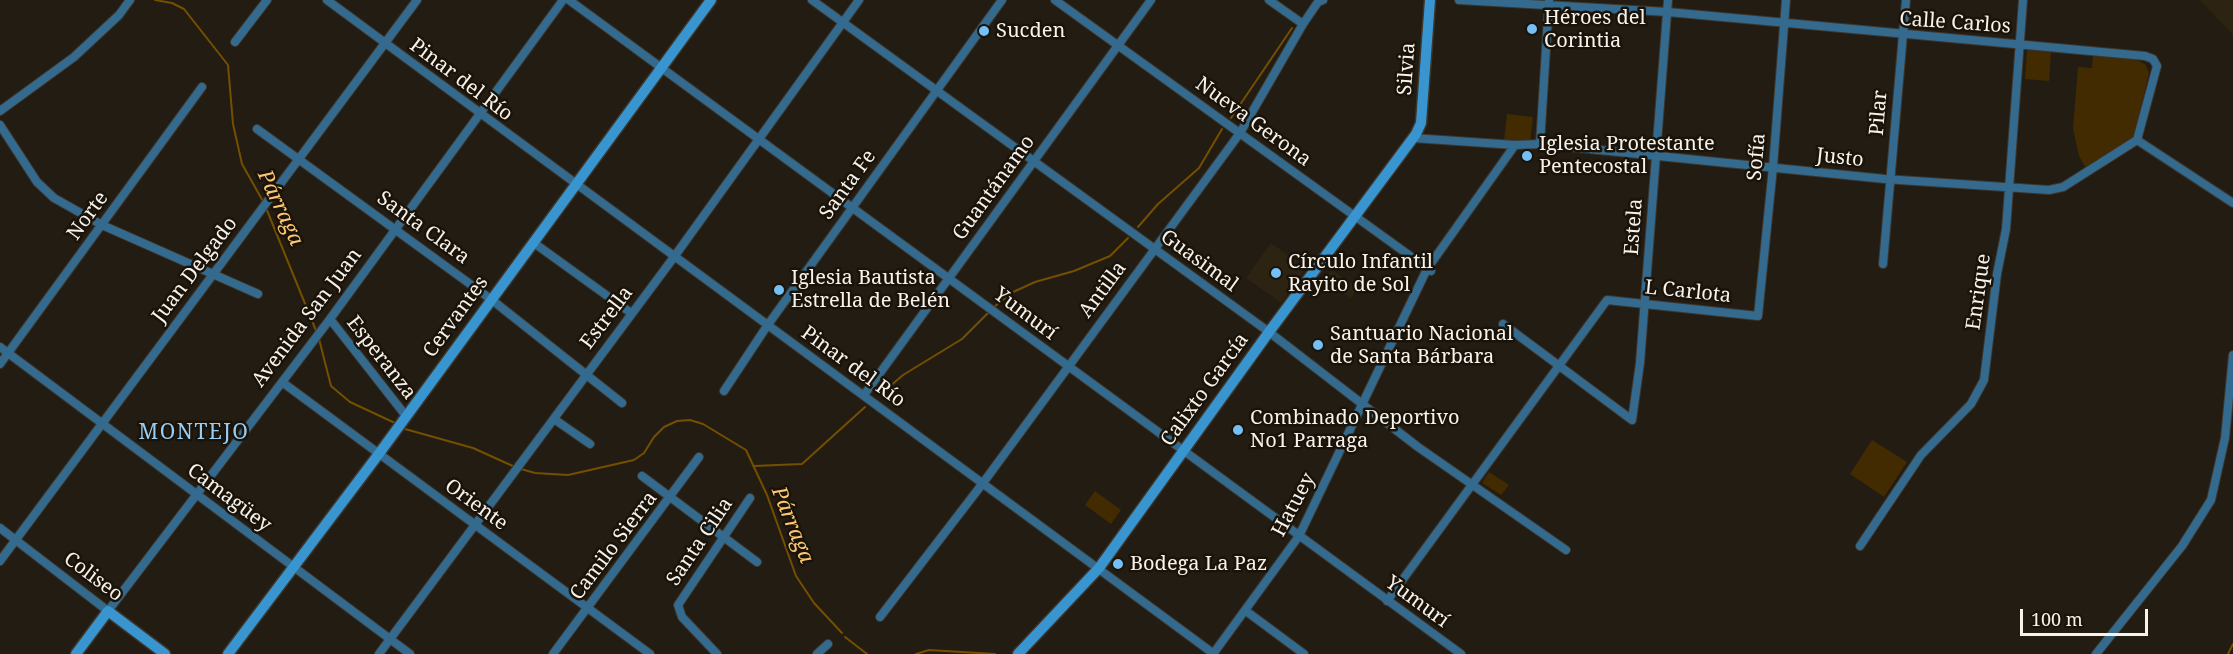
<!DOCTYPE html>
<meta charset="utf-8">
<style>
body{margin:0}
#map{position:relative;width:2233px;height:654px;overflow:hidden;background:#231c12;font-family:"Noto Serif",serif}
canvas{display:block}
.scale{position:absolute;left:2020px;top:609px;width:128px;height:27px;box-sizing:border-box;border:3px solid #f7f2eb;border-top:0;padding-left:8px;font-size:18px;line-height:21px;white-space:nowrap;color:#f7f2eb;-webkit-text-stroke:4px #1a1309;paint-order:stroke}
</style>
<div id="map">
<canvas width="2233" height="654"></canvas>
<div class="scale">100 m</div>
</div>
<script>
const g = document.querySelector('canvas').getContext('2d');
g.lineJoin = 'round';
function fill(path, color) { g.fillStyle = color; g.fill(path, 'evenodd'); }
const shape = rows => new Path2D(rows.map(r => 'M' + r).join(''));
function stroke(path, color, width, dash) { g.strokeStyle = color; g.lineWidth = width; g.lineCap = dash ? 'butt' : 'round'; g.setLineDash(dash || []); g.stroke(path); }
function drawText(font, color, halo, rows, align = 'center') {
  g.font = font + ' "Noto Serif",serif'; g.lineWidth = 5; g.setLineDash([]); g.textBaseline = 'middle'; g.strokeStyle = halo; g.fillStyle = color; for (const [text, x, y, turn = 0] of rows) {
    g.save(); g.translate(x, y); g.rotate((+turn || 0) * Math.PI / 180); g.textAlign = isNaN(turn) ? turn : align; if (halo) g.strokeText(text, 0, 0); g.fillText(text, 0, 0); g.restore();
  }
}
const built = shape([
 [2200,0,2233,0,2233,35],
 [1271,243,1306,268,1281,303,1246,278],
 [1331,269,1358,288,1351,298,1326,281]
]);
const green = shape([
 [2027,50,2051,52,2049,81,2025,79],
 [2093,54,2134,59,2145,64,2149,72,2134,138,2085,167,2079,156,2073,129,2078,67,2092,68],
 [1507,114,1533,117,1530,143,1504,141],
 [1872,440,1907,462,1884,497,1850,474],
 [1489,472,1509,485,1501,495,1482,483],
 [1095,491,1121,510,1111,524,1085,505]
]);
const stream = shape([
 [155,0,172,3,184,9,228,65,233,124,242,164,264,203],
 [1231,118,1292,28],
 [266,208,317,333],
 [1138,227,1158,204,1199,168,1222,129],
 [994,307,1011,293,1035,282,1074,271,1110,256,1128,238],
 [319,339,331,386,350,402,395,423],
 [880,395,903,375,962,339,990,311],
 [405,429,473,448,515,467],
 [754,466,802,464,865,407],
 [521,469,535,473,568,475,634,460,644,453,654,437,664,427,677,421,690,420,703,424,746,450,767,495,796,576,814,603,842,633],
 [845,637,867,654],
 [916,654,929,650,995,654],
 [2228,654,2233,644]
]);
const street = shape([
 [327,0,1214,654],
 [569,0,1461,654],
 [812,0,1269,332,1418,447,1566,550],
 [1055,0,1431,271],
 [1269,0,1303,24],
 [1459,0,1668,12,2145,56,2153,59,2157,66,2137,140],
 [235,42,267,0],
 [0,111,74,57,119,15,130,0],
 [0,125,37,182,54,198,102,225,258,294],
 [257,129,492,300,622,403],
 [1413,138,1515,145,1540,144,1885,179,2049,190,2063,187,2137,140],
 [2137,140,2233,203],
 [1540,144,1549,1],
 [534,243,631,313],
 [1883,264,1906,0],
 [330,319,406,416],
 [1503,324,1632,420,1640,363,1668,0],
 [0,347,410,654],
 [0,364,202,87],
 [282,382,650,654],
 [724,391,767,326,1002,0],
 [864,395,1151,0],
 [554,419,590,444],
 [642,476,757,562],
 [0,528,108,611,330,319,563,0],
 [1860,546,1921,455,1971,404,1984,380,1997,274,2006,229,2023,0],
 [0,561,417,0],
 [1387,601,1607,300,1758,316,1773,167,1786,0],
 [1246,611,1304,654],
 [880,617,983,483,1240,133,1303,24,1318,2,1323,0],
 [379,654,674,257,859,0],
 [553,654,699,457],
 [717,654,682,617,678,605,750,498],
 [817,654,828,644],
 [1213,654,1299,536,1427,269,1515,145],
 [2096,654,2182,546,2211,500,2225,438,2233,355]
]);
const secondary = shape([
 [76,654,108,611,165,654],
 [228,654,378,455,711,0],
 [1018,654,1099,568,1269,332,1416,134,1421,123,1430,0]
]);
const markers = [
 [1532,29,6,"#74c0f6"],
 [984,31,6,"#74c0f6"],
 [1527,156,6,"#74c0f6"],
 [1276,273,6,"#74c0f6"],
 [779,290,6,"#74c0f6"],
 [1318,345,6,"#74c0f6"],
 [1238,430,6,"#74c0f6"],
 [1118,564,6,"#74c0f6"]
];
const poiNames = [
 ["Héroes del",1544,18],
 ["Corintia",1544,41],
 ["Sucden",996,31],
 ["Iglesia Protestante",1539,144],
 ["Pentecostal",1539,167],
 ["Círculo Infantil",1288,262],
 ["Rayito de Sol",1288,285],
 ["Iglesia Bautista",791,278],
 ["Estrella de Belén",791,301],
 ["Santuario Nacional",1330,334],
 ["de Santa Bárbara",1330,357],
 ["Combinado Deportivo",1250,418],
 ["No1 Parraga",1250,441],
 ["Bodega La Paz",1130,564]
];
const streetNames = [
 ["Calle Carlos",1955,23,4],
 ["Silvia",1407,69,-86],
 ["Pinar del Río",461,80,37],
 ["Pilar",1879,113,-85],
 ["Nueva Gerona",1253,122,36],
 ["Sofía",1757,157,-85],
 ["Justo",1840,158,6],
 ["Santa Fe",848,185,-54],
 ["Guantánamo",994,188,-54],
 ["Norte",88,216,-54],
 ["Estela",1634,227,-86],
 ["Santa Clara",423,228,36],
 ["Guasimal",1199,261,36],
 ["Juan Delgado",195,270,-53],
 ["Antilla",1103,290,-53],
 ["L Carlota",1688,292,6],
 ["Enrique",1979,292,-82],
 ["Yumurí",1025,314,37],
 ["Cervantes",456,317,-54],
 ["Avenida San Juan",307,318,-53],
 ["Estrella",607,318,-53],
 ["Esperanza",381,358,52],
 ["Pinar del Río",853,367,36],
 ["Calixto García",1205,390,-54],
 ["Camagüey",229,498,37],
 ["Oriente",476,505,36],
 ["Hatuey",1294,505,-62],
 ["Santa Cilia",700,542,-56],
 ["Camilo Sierra",614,546,-53],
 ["Coliseo",93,577,37],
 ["Yumurí",1417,602,36]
];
const waterNames = [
 ["Párraga",280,208,65],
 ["Párraga",792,525,68]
];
const neighbourhoodNames = [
 ["MONTEJO",194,433]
];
fill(built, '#2d2313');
fill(green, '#422b00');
stroke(stream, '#744f00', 2);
stroke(street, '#3c362c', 10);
stroke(secondary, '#3c362c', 13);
stroke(street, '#346a8e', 8);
stroke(secondary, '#3995cf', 10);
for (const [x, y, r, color] of markers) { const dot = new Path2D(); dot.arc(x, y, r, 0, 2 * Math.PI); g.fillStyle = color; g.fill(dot); stroke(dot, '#1a1309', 2); }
drawText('20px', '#f7f2eb', '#1a1309', poiNames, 'left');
drawText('20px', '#f7f2eb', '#1a1309', streetNames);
drawText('italic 21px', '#fdc772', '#1a1309', waterNames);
g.letterSpacing = '1.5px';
drawText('21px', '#97cdf5', '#1a1309', neighbourhoodNames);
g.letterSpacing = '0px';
</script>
